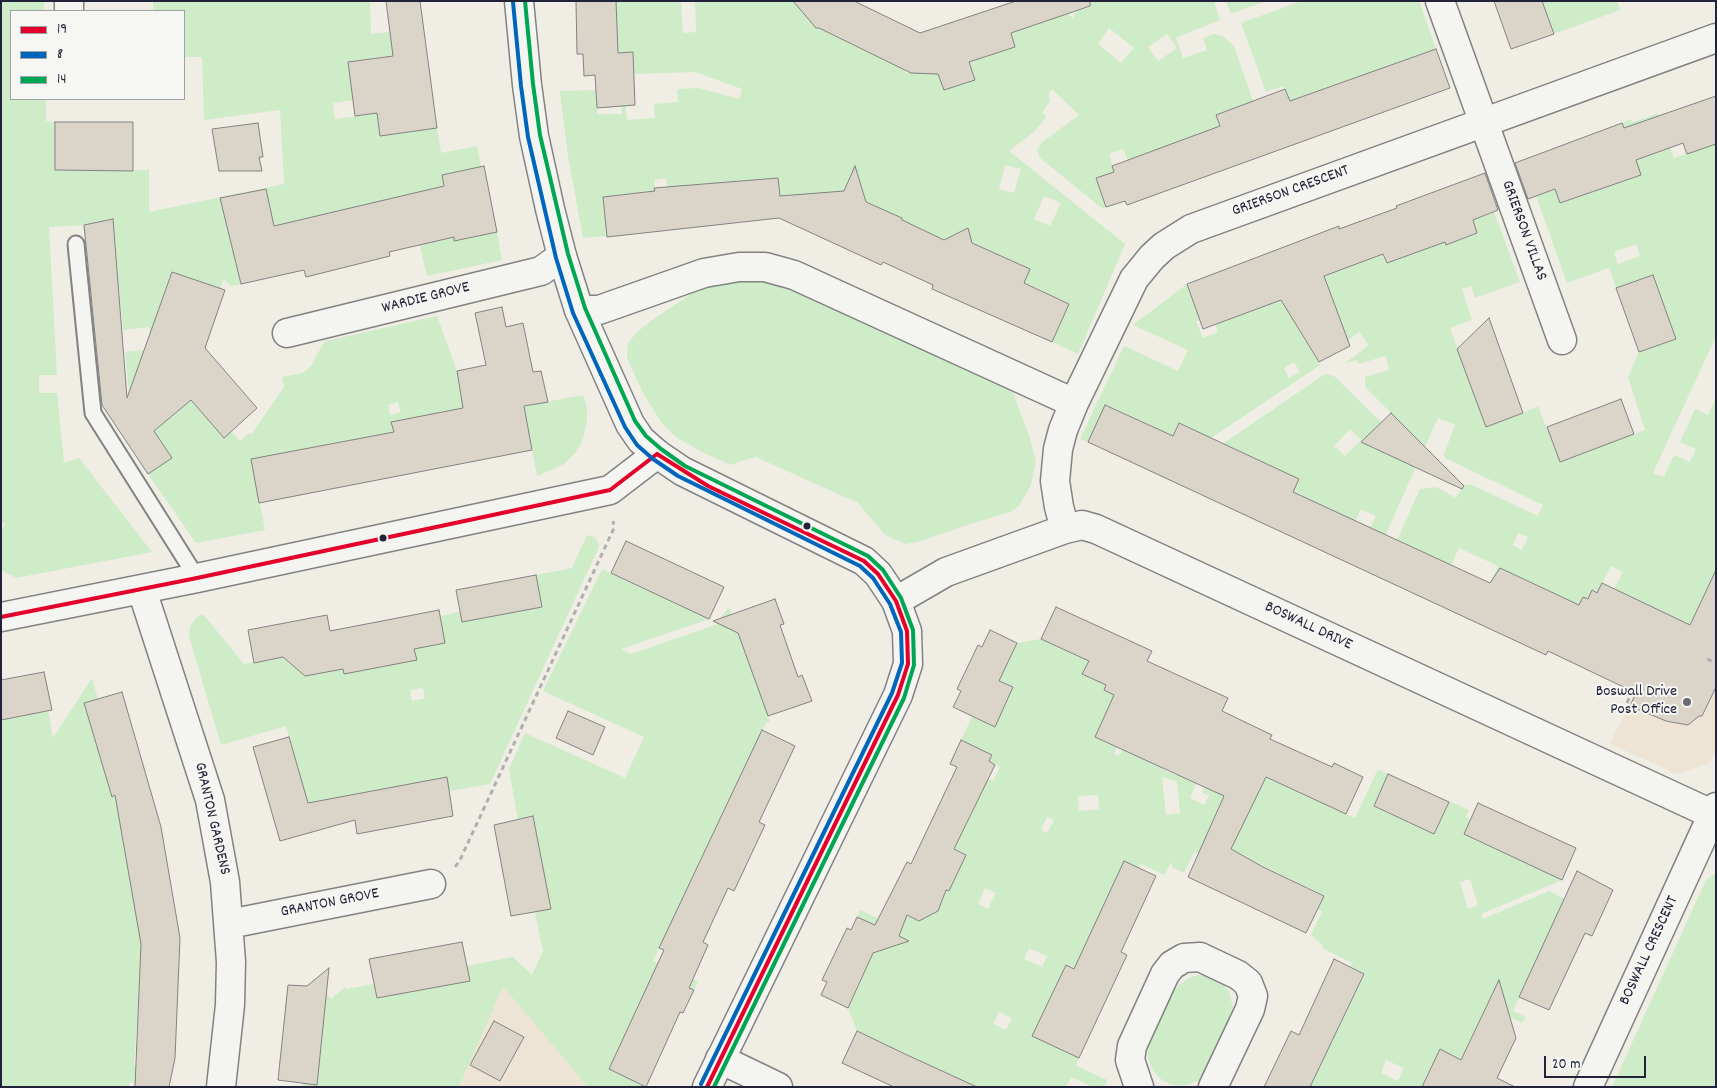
<!DOCTYPE html>
<style>
body{margin:0}
#map{position:relative;width:1717px;height:1088px;overflow:hidden;background:#f0ede5;font-family:Dekko,sans-serif}
canvas{display:block}
.frame{position:absolute;inset:0;border:2px solid #22223b;pointer-events:none}
.legend{position:absolute;left:10px;top:10px;width:175px;height:90px;box-sizing:border-box;background:#f6f6f2;border:1px solid #a1a1a9;margin:0;padding:6px 9px;list-style:none;font-size:15px;color:#22223b}
.legend li{display:flex;align-items:center;gap:10px;height:25px}
.legend b{width:25px;border:1px solid #a1a1a9}
.scale{position:absolute;left:1544px;top:1056px;width:102px;height:22px;box-sizing:border-box;border:2px solid #22223b;border-top:0;padding-left:6px;font-size:15px;line-height:18px;white-space:nowrap;color:#22223b;-webkit-text-stroke:4px #f6f6f2;paint-order:stroke}
</style>
<div id="map">
<canvas width="1717" height="1088"></canvas>
<div class="frame"></div>
<ul class="legend">
<li><b style="height:6px;background:#e4002b"></b>19</li>
<li><b style="height:6px;background:#0065bd"></b>8</li>
<li><b style="height:6px;background:#00a651"></b>14</li>
</ul>
<div class="scale">20 m</div>
</div>
<script>
const g = document.querySelector('canvas').getContext('2d');
g.lineJoin = 'round';
function fill(path, color) { g.fillStyle = color; g.fill(path, 'evenodd'); }
const shape = rows => new Path2D(rows.map(r => 'M' + r).join(''));
function stroke(path, color, width, dash) { g.strokeStyle = color; g.lineWidth = width; g.lineCap = dash ? 'butt' : 'round'; g.setLineDash(dash || []); g.stroke(path); }
function drawText(font, color, halo, rows, align = 'center') {
  g.font = font + ' Dekko,sans-serif'; g.lineWidth = 4; g.setLineDash([]); g.textBaseline = 'middle'; g.strokeStyle = halo; g.fillStyle = color; for (const [text, x, y, turn = 0] of rows) {
    g.save(); g.translate(x, y); g.rotate((+turn || 0) * Math.PI / 180); g.textAlign = isNaN(turn) ? turn : align; if (halo) g.strokeText(text, 0, 0); g.fillText(text, 0, 0); g.restore();
  }
}
const built = shape([
 [1670,620,1716,641,1716,751,1710,763,1677,774,1610,744],
 [503,985,588,1087,459,1087]
]);
const green = shape([
 [1,1,44,1,44,11,11,11,11,99,46,99,46,121,55,122,55,170,149,170,149,212,284,184,280,110,204,120,202,57,184,57,184,11,153,11,153,1,370,1,371,34,424,29,425,35,393,55,348,62,352,91,375,97,333,103,335,119,372,114,377,110,380,136,437,128,441,153,477,146,481,167,442,175,454,240,497,232,502,260,427,276,408,196,284,268,268,199,241,284,231,286,224,279,220,289,172,272,157,314,177,347,191,400,224,438,231,431,240,441,249,433,251,435,284,387,282,377,303,373,311,366,324,342,326,341,437,316,457,371,459,386,485,381,489,403,394,432,363,438,254,472,265,530,196,543,148,474,171,458,129,393,125,352,152,349,149,327,123,330,113,220,84,225,49,227,57,375,39,375,39,393,57,393,64,463,79,458,152,552,16,578,1,570,1,531,5,524,1,522],
 [398,402,401,412,390,415,388,405],
 [616,1,681,1,683,33,696,32,695,1,793,1,805,15,822,1,820,29,880,58,905,41,905,73,920,73,922,64,923,31,924,31,944,90,974,80,969,62,1015,47,1011,33,1050,1,1073,18,1078,7,1084,10,1089,1,1214,1,1220,20,1176,38,1183,58,1207,50,1203,38,1213,34,1223,36,1234,46,1271,153,1230,109,1216,115,1220,127,1128,160,1123,149,1109,154,1115,172,1096,179,1106,207,1103,209,1040,158,1039,155,1037,150,1041,143,1079,115,1052,89,1049,93,1050,101,1042,113,1047,116,1034,132,1009,151,1125,244,1078,354,1052,342,1069,303,1024,283,1030,269,1001,256,994,270,956,234,933,285,922,280,933,256,908,253,919,228,908,223,897,247,891,245,902,218,888,212,852,206,855,178,849,180,839,200,808,231,796,226,799,211,780,196,778,178,694,185,668,189,666,178,654,180,655,191,603,197,607,236,583,238,568,156,560,91,596,90,597,114,622,114,621,95,625,100,627,120,655,118,654,104,678,102,677,89,699,88,739,99,742,89,695,72,634,74,633,52,618,53],
 [1109,28,1134,48,1121,63,1098,44],
 [1167,34,1177,48,1158,61,1148,47],
 [1005,165,1021,169,1014,193,999,189],
 [1044,196,1061,203,1050,226,1034,219],
 [1226,1,1266,1,1231,14],
 [1302,1,1419,1,1436,49,1290,101,1284,86,1266,92,1241,23],
 [1542,1,1617,1,1620,10,1554,34],
 [1658,113,1674,158,1716,144,1716,336,1653,473,1664,477,1674,455,1690,462,1696,449,1680,442,1695,409,1708,415,1716,398,1716,564,1714,567,1716,568,1716,591,1707,588,1688,628,1670,620,1672,616,1660,611,1648,637,1588,633,1573,663,1566,660,1597,593,1592,590,1588,599,1583,597,1572,620,1534,604,1542,587,1512,574,1490,583,1498,566,1483,559,1459,548,1451,565,1397,540,1420,489,1436,487,1456,498,1463,485,1470,484,1538,516,1543,505,1445,458,1444,454,1455,425,1438,418,1375,558,1370,528,1376,516,1361,509,1355,521,1293,492,1299,479,1289,474,1283,487,1254,473,1260,461,1230,446,1221,445,1325,374,1334,376,1398,439,1407,429,1365,387,1365,377,1389,370,1386,356,1358,364,1357,360,1344,364,1369,345,1359,332,1331,353,1296,325,1320,365,1199,446,1200,433,1179,423,1173,436,1106,405,1088,442,1080,439,1124,346,1178,371,1188,350,1133,325,1187,284,1200,320,1196,321,1203,338,1218,332,1212,317,1235,317,1264,306,1324,276,1364,223,1387,263,1413,254,1409,242,1441,231,1446,245,1477,233,1473,220,1494,212,1520,282,1475,298,1471,286,1462,289,1472,320,1450,328,1486,427,1523,413,1538,406,1560,462,1645,430,1628,377,1639,352,1676,339,1653,275,1616,288,1609,268,1567,283,1536,196,1606,171,1611,186,1641,175,1622,123,1631,119,1632,123],
 [1636,244,1640,256,1618,264,1614,252],
 [1294,362,1300,372,1289,378,1284,368],
 [1350,429,1361,440,1345,456,1334,446],
 [1518,533,1528,537,1522,550,1513,545],
 [1611,566,1623,572,1614,589,1602,583],
 [776,279,1007,384,1013,393,1030,438,1036,461,1031,485,1019,506,1010,512,970,524,918,542,905,544,885,535,858,503,756,457,744,460,731,465,700,451,676,437,661,422,643,393,627,358,628,343,636,333,652,320,697,290,728,280],
 [583,395,587,407,587,420,583,439,577,451,564,464,537,476,524,406],
 [587,535,595,537,599,544,598,549,490,784,449,791,446,777,355,794,314,824,286,726,221,745,189,636,190,626,197,617,203,614,244,664,296,654,359,659,444,643,440,616,460,612,462,622,542,607,536,575,572,568],
 [423,688,425,698,412,701,410,690],
 [602,569,709,619,621,649,631,654,715,625,729,607,770,722,766,723,762,730,653,961,698,981,694,990,654,972,609,1069,647,1087,588,1087,503,986,459,1087,302,1087,302,1083,317,1085,326,993,331,999,345,987,347,989,513,957,532,975,543,951,535,912,551,908,533,817,518,820,509,769,525,733,625,778,644,737,543,691],
 [1041,639,1089,661,1083,674,1107,685,1104,690,1137,705,1096,737,1117,747,1114,754,1119,756,1141,708,1247,769,1355,818,1378,769,1388,774,1374,806,1434,834,1449,801,1469,810,1466,817,1471,820,1464,834,1562,880,1481,914,1483,919,1549,891,1565,899,1513,1011,1526,1017,1522,1023,1500,1012,1498,1017,1484,1011,1457,1068,1437,1087,1302,1087,1318,1071,1364,974,1350,967,1352,963,1324,949,1321,944,1311,935,1322,912,1318,909,1324,895,1206,839,1199,854,1194,852,1184,873,1172,867,1171,862,1165,875,1141,864,1076,1066,1107,1080,1104,1087,1093,1087,1071,1077,1066,1087,951,1087,955,1077,857,1031,848,1008,878,943,888,948,895,946,897,941,857,917,860,910,881,920,900,912,915,919,920,909,932,914,938,911,940,906,932,883,949,891,966,854,925,835,933,816,964,830,976,805,982,776,993,781,1000,767,989,761,961,740,972,717,980,720,1017,643],
 [1165,759,1180,765,1175,775,1161,769],
 [1162,777,1177,782,1180,813,1166,815],
 [1199,778,1208,782,1202,793,1209,796,1204,805,1190,798],
 [1098,795,1099,809,1079,811,1078,796],
 [1047,817,1054,820,1047,833,1041,830],
 [1470,879,1478,905,1468,909,1460,882],
 [985,888,996,893,988,909,978,904],
 [1029,948,1047,956,1042,967,1024,959],
 [999,1012,1012,1018,1006,1030,993,1024],
 [1386,1060,1404,1068,1398,1081,1381,1073],
 [92,678,99,703,86,707,99,753,112,796,125,792,121,830,137,921,152,919,141,956,134,1066,147,1068,144,1085,130,1082,129,1087,1,1087,1,720,48,711,53,738],
 [1716,873,1716,1087,1612,1087,1706,880],
 [1198,975,1208,976,1223,984,1229,992,1233,1008,1202,1079,1184,1086,1173,1085,1162,1080,1153,1071,1148,1058,1148,1048,1173,992,1179,985,1188,978]
]);
const building = shape([
 [386,1,420,1,437,128,380,136,377,113,355,116,348,62,393,56,386,1],
 [576,1,616,1,618,53,633,52,635,105,597,108,595,75,584,76,583,54,577,54,576,1],
 [793,1,854,1,920,33,1016,1,1090,1,1090,6,1011,33,1015,47,969,62,975,80,944,90,938,74,911,73,819,28,816,28,793,1],
 [1494,1,1542,1,1554,34,1511,49,1494,1],
 [1436,49,1450,88,1127,205,1125,201,1106,207,1096,178,1114,172,1112,166,1220,126,1216,115,1285,89,1290,101,1436,49],
 [1716,96,1716,144,1687,154,1683,143,1636,160,1641,175,1560,203,1555,189,1528,199,1515,163,1622,123,1624,128,1716,96],
 [55,122,133,122,133,171,55,170,55,122],
 [258,123,263,157,259,157,262,171,219,171,212,129,258,123],
 [484,166,497,232,454,241,454,237,389,252,390,256,306,277,304,270,241,284,220,198,266,189,274,226,444,186,442,175,484,166],
 [855,166,866,202,902,218,902,220,944,240,968,228,972,243,1030,269,1024,283,1069,304,1052,342,932,289,933,285,883,262,881,265,779,218,607,237,603,197,655,191,654,188,778,178,780,196,844,191,855,166],
 [1485,173,1498,210,1473,220,1477,233,1446,245,1445,242,1387,263,1383,254,1324,276,1350,346,1319,362,1281,300,1203,329,1187,284,1339,226,1339,229,1397,208,1396,206,1485,173],
 [113,219,127,398,172,272,225,290,205,348,257,408,224,438,191,400,154,431,172,458,148,474,102,405,84,225,113,219],
 [1653,275,1676,339,1639,352,1616,288,1653,275],
 [502,307,506,327,523,323,533,372,541,371,548,402,524,406,532,450,259,503,251,459,394,432,391,422,463,408,457,371,486,365,475,313,502,307],
 [1489,318,1523,413,1486,427,1457,349,1489,318],
 [1621,399,1634,434,1560,462,1547,427,1621,399],
 [1105,405,1173,436,1179,423,1299,479,1293,492,1490,583,1500,568,1579,605,1583,597,1588,599,1592,590,1597,593,1602,583,1690,625,1716,570,1716,687,1702,716,1699,716,1688,725,1666,721,1630,706,1636,693,1548,651,1546,655,1516,641,1088,442,1105,405],
 [1391,413,1464,486,1462,489,1361,442,1391,413],
 [626,541,724,587,709,619,611,573,626,541],
 [536,575,542,607,462,622,456,590,536,575],
 [775,599,784,624,780,625,798,677,802,675,812,701,768,716,738,633,713,621,775,599],
 [1056,607,1152,651,1147,661,1228,698,1222,711,1272,735,1270,739,1332,767,1334,763,1363,777,1346,814,1266,777,1231,849,1263,867,1324,896,1306,933,1188,877,1224,796,1095,737,1114,695,1104,690,1106,685,1082,674,1089,661,1041,639,1056,607],
 [439,610,445,643,414,649,417,660,344,674,343,669,305,676,283,657,254,663,248,630,327,615,330,631,439,610],
 [990,630,1017,643,999,681,1013,687,995,727,953,707,961,691,957,689,978,645,982,647,990,630],
 [44,672,52,710,1,720,1,680,44,672],
 [122,692,161,827,180,938,175,1058,169,1087,135,1087,141,944,115,795,112,797,84,703,122,692],
 [568,711,605,727,593,755,556,738,568,711],
 [762,730,795,746,759,822,765,825,734,891,728,888,703,942,708,945,689,988,694,990,683,1013,680,1012,646,1087,609,1069,664,950,659,948,762,730],
 [289,737,308,803,447,777,453,816,357,834,355,820,280,841,253,747,289,737],
 [961,740,992,755,989,761,995,765,954,849,966,855,949,891,946,890,938,911,919,921,907,915,899,936,909,941,873,953,848,1008,821,995,827,982,822,980,847,928,851,930,857,917,875,925,907,862,911,864,957,767,950,764,961,740],
 [1388,774,1449,802,1434,834,1374,806,1388,774],
 [1478,803,1576,848,1562,880,1464,834,1478,803],
 [533,816,551,909,511,916,494,825,533,816],
 [1124,861,1156,876,1121,952,1127,955,1079,1058,1032,1036,1066,965,1074,969,1124,861],
 [1577,871,1613,890,1592,936,1585,933,1549,1010,1519,997,1577,871],
 [462,942,470,981,377,998,369,959,462,942],
 [1334,959,1364,974,1310,1087,1264,1087,1291,1031,1299,1035,1334,959],
 [329,968,317,1085,278,1080,288,985,307,986,329,968],
 [1499,980,1516,1038,1497,1078,1515,1087,1422,1087,1440,1049,1461,1060,1499,980],
 [494,1021,524,1037,500,1081,470,1065,494,1021],
 [857,1031,905,1054,977,1087,894,1087,842,1063,857,1031]
]);
const path = shape([
 [1707,659,1716,663],
 [1627,703,1633,690],
 [455,867,460,860,614,528,613,521]
]);
const service = shape([
 [76,244,93,413,197,578]
]);
const minor = shape([
 [69,1,69,11],
 [1440,1,1562,340],
 [579,310,599,310,704,273,739,267,765,267,794,275,1074,403],
 [287,333,541,271,562,256],
 [1065,529,1059,507,1055,481,1058,449,1063,430,1074,403,1134,279,1152,257,1164,246,1191,229,1716,38],
 [142,590,210,800,225,882,231,962,230,1005,221,1087],
 [896,601,946,572,1065,529,1082,525,1096,529,1716,816],
 [1,617,197,578,610,490,657,454],
 [229,924,431,884],
 [720,1059,778,1087],
 [1139,1087,1130,1060,1132,1046,1165,974,1172,965,1184,958,1200,957,1238,975,1248,983,1253,996,1250,1009,1213,1087],
 [1588,1087,1716,807]
]);
const tertiary = shape([
 [519,1,527,85,534,136,550,209,562,256,579,310,630,424,641,440,657,454,682,471,864,561,878,574,896,601,907,631,908,664,898,695,707,1087]
]);
const bus1 = shape([
 [657,454,708,486,864,561,878,574,896,601,907,631,908,664,898,695,707,1087],
 [1,617,197,578,610,490,657,454]
]);
const bus2 = shape([
 [513,2,521,86,528,137,556,258,573,313,625,427,637,445,653,459,678,476,860,566,873,578,890,604,901,632,902,663,892,693,701,1084]
]);
const bus3 = shape([
 [525,1,533,84,540,135,568,254,585,308,635,421,646,436,661,449,685,466,868,556,883,570,901,598,913,630,914,665,904,698,714,1087]
]);
const markers = [
 [807,526,4.5,"#22223b"],
 [383,538,4.5,"#22223b"],
 [1687,702,5,"#6a6976"]
];
const streetNames = [
 ["GRIERSON CRESCENT",1291,192,-20],
 ["GRIERSON VILLAS",1523,231,70],
 ["WARDIE GROVE",426,299,-14],
 ["BOSWALL DRIVE",1308,627,25],
 ["GRANTON GARDENS",211,819,77],
 ["GRANTON GROVE",330,904,-11],
 ["BOSWALL CRESCENT",1650,951,-65]
];
const poiNames = [
 ["Boswall Drive",1677,693],
 ["Post Office",1677,711]
];
fill(built, '#ede4d5');
fill(green, '#cdecc7');
fill(building, '#dbd4c9');
stroke(building, '#838283', 1);
stroke(service, '#838283', 19);
stroke(minor, '#838283', 31);
stroke(tertiary, '#838283', 31);
stroke(path, '#afafaf', 3, [5, 4]);
stroke(service, '#f4f4f1', 15);
stroke(minor, '#f4f4f1', 28);
stroke(tertiary, '#f4f4f1', 28);
stroke(bus1, '#e4002b', 4);
stroke(bus2, '#0065bd', 4);
stroke(bus3, '#00a651', 4);
for (const [x, y, r, color] of markers) { const dot = new Path2D(); dot.arc(x, y, r, 0, 2 * Math.PI); g.fillStyle = color; g.fill(dot); stroke(dot, '#f6f6f2', 2); }
drawText('16px', '#22223b', '#f6f6f2', streetNames);
drawText('16px', '#22223b', '#f6f6f2', poiNames, 'right');
</script>
